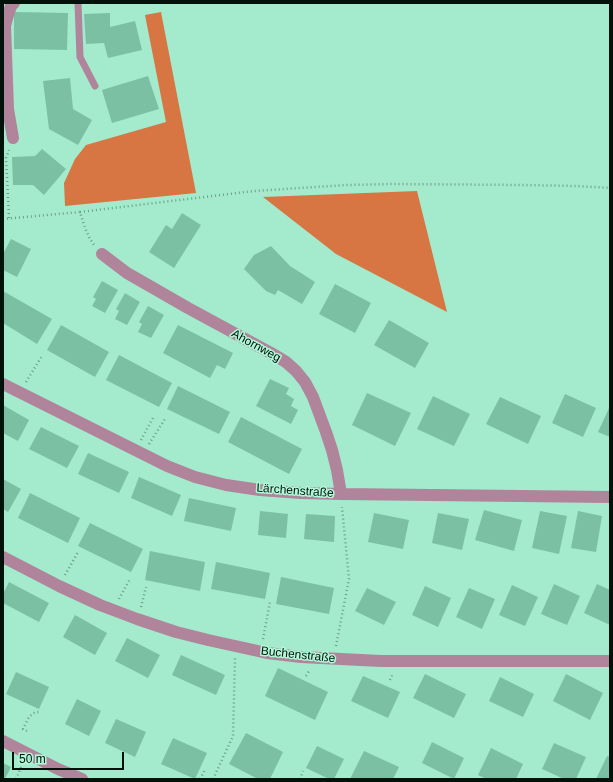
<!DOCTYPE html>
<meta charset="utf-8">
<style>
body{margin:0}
#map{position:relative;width:613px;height:782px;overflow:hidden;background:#a4eacc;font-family:Helvetica,sans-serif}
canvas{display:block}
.frame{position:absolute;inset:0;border:4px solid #001209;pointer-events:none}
.scale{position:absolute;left:12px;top:752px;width:112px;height:18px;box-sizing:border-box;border:2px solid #001209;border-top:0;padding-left:5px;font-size:12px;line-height:14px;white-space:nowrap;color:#001209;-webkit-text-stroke:3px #b1f8d9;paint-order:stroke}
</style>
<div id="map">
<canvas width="613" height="782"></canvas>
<div class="frame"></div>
<div class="scale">50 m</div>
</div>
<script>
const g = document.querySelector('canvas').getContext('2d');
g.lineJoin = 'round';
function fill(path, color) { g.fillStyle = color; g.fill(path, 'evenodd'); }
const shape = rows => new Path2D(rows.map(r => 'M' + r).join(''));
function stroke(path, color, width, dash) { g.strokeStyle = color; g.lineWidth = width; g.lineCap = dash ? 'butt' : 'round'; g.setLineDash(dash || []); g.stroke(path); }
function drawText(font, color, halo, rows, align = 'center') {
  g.font = font + ' Helvetica,sans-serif'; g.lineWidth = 3; g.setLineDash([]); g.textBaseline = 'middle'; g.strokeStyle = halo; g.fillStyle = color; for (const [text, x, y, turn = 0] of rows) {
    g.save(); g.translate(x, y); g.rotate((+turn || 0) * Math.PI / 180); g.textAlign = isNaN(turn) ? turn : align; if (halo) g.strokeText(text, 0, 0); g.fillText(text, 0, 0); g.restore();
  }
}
const forest = shape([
 [161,12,196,193,65,206,64,183,75,159,86,145,166,122,145,15],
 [417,191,447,312,336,254,263,197]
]);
const building = shape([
 [14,12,68,13,67,50,14,49],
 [110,13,110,27,135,21,142,50,108,58,104,43,86,44,84,14],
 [148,76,159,109,112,123,102,90],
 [70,78,73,109,92,120,78,145,49,129,43,81],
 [42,149,66,169,44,195,33,185,13,185,12,157,35,156],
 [182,213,201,225,174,268,149,252,166,225,172,229],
 [11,239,31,249,17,277,3,270,3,254],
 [271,246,290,266,315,282,302,304,278,290,275,295,266,291,244,269,254,255],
 [102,281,118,290,105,313,92,306,96,299,93,297],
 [335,284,371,303,355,333,319,314],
 [3,291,52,319,37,344,3,323],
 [125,293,140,302,127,325,115,319,119,311,116,309],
 [148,306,164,315,151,338,138,332,142,324,139,322],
 [389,320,429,343,415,368,374,345],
 [61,325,109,352,95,377,47,350],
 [178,325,233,353,225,369,217,365,210,378,163,353],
 [119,355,172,383,159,407,106,380],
 [270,379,289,388,286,394,294,399,291,406,298,410,291,424,256,406],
 [178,386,230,412,219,434,167,409],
 [367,393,411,413,395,446,352,425],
 [565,394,596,408,583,437,552,423],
 [433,396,470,414,454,446,417,429],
 [500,397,541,416,528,444,486,424],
 [3,405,29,420,18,441,3,433],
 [610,406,610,437,598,432],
 [241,417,302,449,289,474,228,442],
 [41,427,79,446,67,468,29,449],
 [88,453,129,472,119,493,78,474],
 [139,477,181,495,172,516,131,498],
 [3,479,21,489,8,512,3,509],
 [30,493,80,518,68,543,18,518],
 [189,498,236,508,231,531,184,521],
 [484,510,522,520,514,551,475,540],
 [260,511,288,514,286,538,258,535],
 [540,511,567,516,559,554,532,548],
 [578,511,602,516,596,552,571,548],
 [374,513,409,520,403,549,368,542],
 [438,513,469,519,462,550,432,543],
 [306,514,335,516,334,542,304,539],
 [90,523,143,549,131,572,78,546],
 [150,551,205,562,200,591,145,580],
 [216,562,270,573,265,599,211,589],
 [281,577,334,588,329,614,276,604],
 [9,582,49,603,39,622,3,603,3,594],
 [554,584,580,596,567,625,541,614],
 [597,584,610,590,610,625,584,613],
 [512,585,538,597,525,626,499,615],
 [425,586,451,598,438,627,412,615],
 [367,588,396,602,384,625,355,611],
 [469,588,495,599,482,629,456,617],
 [75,615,107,633,95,655,63,637],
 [127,638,160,655,148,678,115,661],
 [181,655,225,675,216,695,172,675],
 [278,668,328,692,315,720,265,696],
 [16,672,49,687,39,709,6,694],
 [425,674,466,694,454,718,413,698],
 [566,674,603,693,590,720,553,701],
 [363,676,400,692,388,718,351,701],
 [500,677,534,694,523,717,489,701],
 [77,699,101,711,89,736,65,724],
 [116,719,146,732,135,757,105,743],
 [246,733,283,752,270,779,258,779,229,764],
 [173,738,207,753,195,779,161,764],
 [432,742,464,758,454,779,422,763],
 [554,743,586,757,576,779,564,779,542,769],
 [317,746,344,759,334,779,329,779,306,768],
 [491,748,523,764,516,779,486,779,478,775],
 [364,751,399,767,393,779,350,779],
 [607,756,610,757,610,779,596,779],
 [3,763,11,767,5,779,3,779]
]);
const path = shape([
 [80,212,254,191,346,185,393,184,520,185,577,186,610,188],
 [9,218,6,158,9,150],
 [3,219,80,212,85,228,90,239,94,245],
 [26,382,42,356],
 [141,440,154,416],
 [149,444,165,419],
 [65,575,78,552],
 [119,599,130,579],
 [141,607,146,587],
 [263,639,270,602],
 [336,646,349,579,342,507],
 [306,676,309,671],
 [390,680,393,673],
 [27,731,23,729,29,717,35,712,39,712],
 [16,779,22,765],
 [200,779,205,770],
 [213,779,233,736,235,658],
 [300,779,303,771]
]);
const lane = shape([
 [78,3,80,57,95,86]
]);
const street = shape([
 [13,138,8,109,5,26,8,15,11,6,14,3],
 [102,254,127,273,188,308,271,353,286,362,296,371,305,382,313,397,326,432,332,450,337,470,341,494],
 [3,384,167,466,195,477,226,485,260,490,301,493,341,494,610,497],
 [3,557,59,586,100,605,137,619,176,632,208,640,267,653,301,657,381,661,610,661],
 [3,741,58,769,82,779]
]);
const streetNames = [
 ["Ahornweg",256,346,29],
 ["Lärchenstraße",295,491,4],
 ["Buchenstraße",298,655,6]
];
fill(forest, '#d77543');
fill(building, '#7bc0a3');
stroke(path, '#6b9f89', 2.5, [1, 3]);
stroke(lane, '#b0849b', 7);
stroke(street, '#b0849b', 12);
drawText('12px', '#001209', '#b1f8d9', streetNames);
</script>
